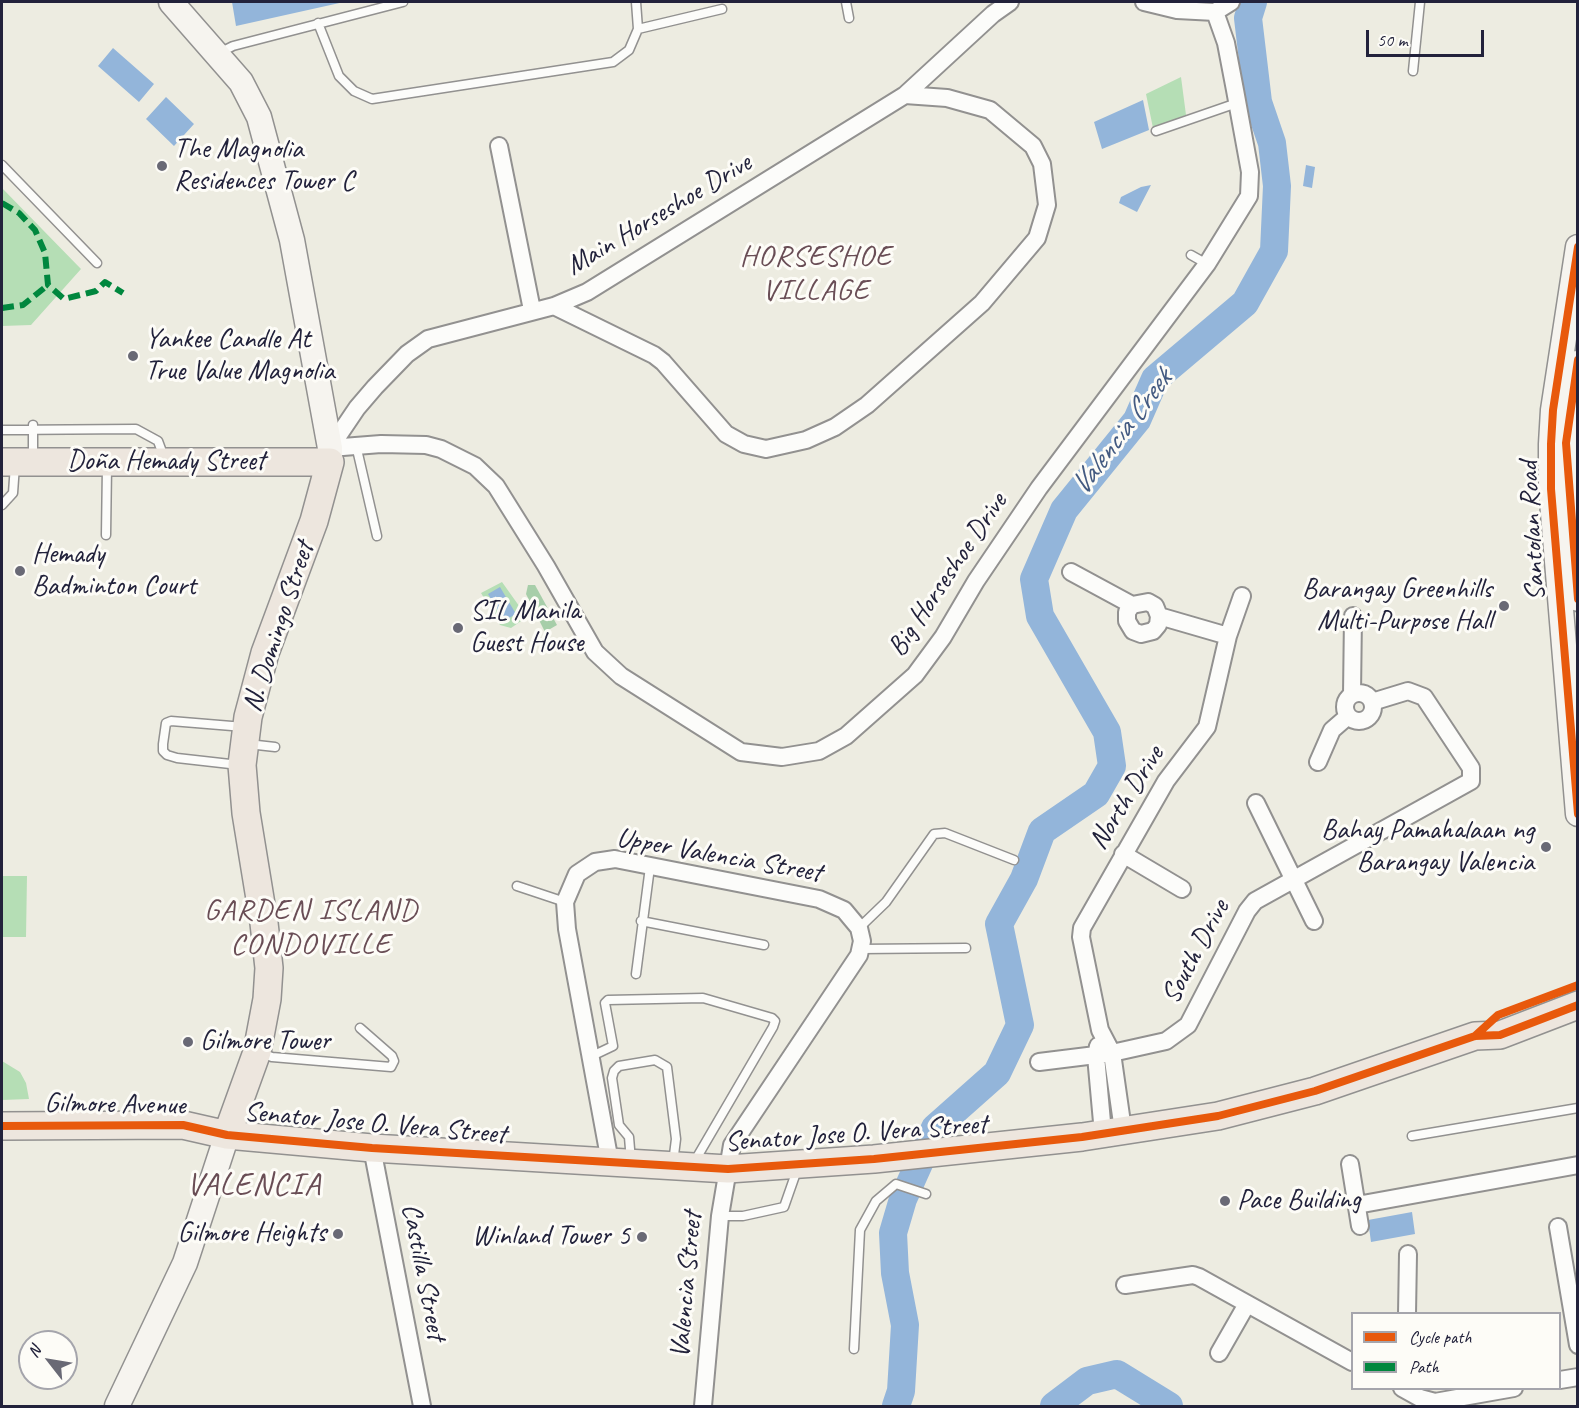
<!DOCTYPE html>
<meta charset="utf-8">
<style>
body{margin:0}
#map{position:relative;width:1579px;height:1408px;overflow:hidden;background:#edece1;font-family:Caveat,sans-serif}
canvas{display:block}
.frame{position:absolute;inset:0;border:3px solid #22223b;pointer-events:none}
.legend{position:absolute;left:1351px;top:1312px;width:210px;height:78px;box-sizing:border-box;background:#fdfcf7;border:2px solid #a5a5ac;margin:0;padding:8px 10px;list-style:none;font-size:18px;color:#22223b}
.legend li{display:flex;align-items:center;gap:12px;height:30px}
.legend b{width:30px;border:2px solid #a5a5ac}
.north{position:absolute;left:18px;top:1330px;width:60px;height:60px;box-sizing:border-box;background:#fdfcf7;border:2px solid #a5a5ac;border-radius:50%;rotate:301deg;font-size:16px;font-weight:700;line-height:24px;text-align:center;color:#22223b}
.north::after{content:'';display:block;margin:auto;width:21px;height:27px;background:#696975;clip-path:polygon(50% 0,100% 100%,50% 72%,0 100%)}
.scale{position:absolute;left:1366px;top:30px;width:118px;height:27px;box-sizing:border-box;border:3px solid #22223b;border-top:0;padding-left:8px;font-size:18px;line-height:21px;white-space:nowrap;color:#22223b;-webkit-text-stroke:4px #fdfcf7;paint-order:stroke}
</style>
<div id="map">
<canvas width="1579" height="1408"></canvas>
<div class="frame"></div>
<ul class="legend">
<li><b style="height:8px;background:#e8590c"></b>Cycle path</li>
<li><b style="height:8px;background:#00873e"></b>Path</li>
</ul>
<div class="north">N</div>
<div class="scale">50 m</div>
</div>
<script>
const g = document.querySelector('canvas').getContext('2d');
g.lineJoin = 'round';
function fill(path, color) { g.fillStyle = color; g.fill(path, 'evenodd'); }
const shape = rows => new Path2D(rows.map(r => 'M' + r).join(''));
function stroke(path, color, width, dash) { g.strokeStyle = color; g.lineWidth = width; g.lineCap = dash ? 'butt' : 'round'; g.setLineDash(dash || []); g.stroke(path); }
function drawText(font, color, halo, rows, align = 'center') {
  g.font = font + ' Caveat,sans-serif'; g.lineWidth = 6; g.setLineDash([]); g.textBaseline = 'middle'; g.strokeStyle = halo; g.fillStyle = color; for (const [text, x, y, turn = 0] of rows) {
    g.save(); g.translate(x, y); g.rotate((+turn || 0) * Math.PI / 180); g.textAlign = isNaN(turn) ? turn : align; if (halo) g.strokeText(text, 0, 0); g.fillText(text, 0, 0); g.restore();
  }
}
const green = shape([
 [1181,77,1186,115,1153,128,1146,94],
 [2,188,81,269,31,325,2,326],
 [502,582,527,617,511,628,500,625,481,593],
 [2,876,27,876,26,937,2,937],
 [2,1061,20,1072,26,1083,29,1099,2,1100]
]);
const forest = shape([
 [528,585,535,585,557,625,545,632,526,594]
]);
const water = shape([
 [232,2,344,2,236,26],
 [113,48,154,84,139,102,98,66],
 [166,97,194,124,174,146,146,119],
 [1143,100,1149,130,1102,149,1094,122],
 [1306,165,1315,167,1312,188,1303,186],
 [1151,185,1137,212,1119,203,1121,197,1141,187],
 [500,587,516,614,504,621,488,594],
 [1412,1212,1415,1234,1371,1242,1368,1220]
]);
const river = shape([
 [896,1406,901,1391,905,1325,895,1273,893,1233,903,1199,935,1128,997,1073,1020,1025,999,924,1024,879,1042,831,1096,794,1112,766,1107,732,1040,616,1034,579,1064,510,1137,420,1155,379,1245,303,1274,251,1277,186,1272,143,1258,102,1248,18,1253,2],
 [1054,1406,1087,1381,1117,1374,1169,1406]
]);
const service = shape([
 [846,2,849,18],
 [318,23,339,76,354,91,372,99,613,62,629,50,638,29,636,2],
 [638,29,722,9],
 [219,53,233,46,403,2],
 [1413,71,1420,2],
 [1156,131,1237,103],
 [2,165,97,263],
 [1191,255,1207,264],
 [2,430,136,429,158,441,165,460],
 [356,445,377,536],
 [33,457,33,425],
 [2,505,13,493,15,465],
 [106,535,107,467],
 [248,744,275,747],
 [239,765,177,758,167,755,163,751,163,744,166,723,171,721,244,727],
 [517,886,565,902],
 [641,921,764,945],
 [859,928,886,902,934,834,945,833,1014,860],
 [860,949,966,948],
 [636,974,650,867],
 [261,1053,272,1057,391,1067,394,1061,392,1056,360,1028],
 [592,1056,613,1046,605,1003,608,1000,703,998,772,1018,775,1021,773,1027,693,1164],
 [1412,1136,1578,1108],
 [631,1161,629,1137,619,1125,612,1078,614,1071,619,1066,655,1060,667,1067,676,1139,673,1163],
 [720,1216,743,1216,784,1207,798,1167],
 [854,1349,860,1230,876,1201,896,1184,926,1194]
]);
const minor = shape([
 [1144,2,1177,10,1215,12,1231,2],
 [499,146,532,310],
 [554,306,654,355,663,362,726,434,744,444,766,449,806,440,835,427,867,405,982,303,1037,238,1047,205,1042,164,1033,146,990,110,947,98,905,95],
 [330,448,381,444,426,445,441,449,475,466,496,486,546,566,595,652,621,676,741,752,782,757,819,751,846,736,915,675,943,637,976,581,1039,488,1207,264,1249,196,1250,172,1235,90,1226,43,1215,12],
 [330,448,357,408,375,387,407,354,428,339,554,306,587,292,905,95,993,14,1010,2],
 [1071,572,1132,605],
 [1159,616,1158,625,1153,631,1141,634,1133,631,1127,621,1127,612,1132,605,1148,602,1155,606,1159,616,1228,636],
 '1345 707a14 14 0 1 1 28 0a14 14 0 1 1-28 0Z',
 [1352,694,1353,616],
 [1318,762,1332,730,1347,717],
 [1256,803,1314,921],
 [1123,854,1182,889],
 [1098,1046,1096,1056,1103,1133],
 [1039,1062,1112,1053,1166,1041,1188,1025,1247,911,1255,901,1471,781,1471,768,1424,697,1408,691,1372,702],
 [1123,1130,1112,1053,1100,1030,1081,937,1082,928,1166,781,1207,727,1228,636,1242,596],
 [372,1148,422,1406],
 [610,1162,567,929,565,902,577,874,595,862,615,859,819,899,844,910,859,928,862,941,859,955,732,1145,720,1216,703,1406],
 [1350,1164,1360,1226],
 [1357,1205,1578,1165],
 [1558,1227,1578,1345],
 [1125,1285,1193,1275,1199,1277,1352,1362],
 [1407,1314,1408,1254],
 [1219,1353,1247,1304],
 [1560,1380,1578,1377],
 [1402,1388,1420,1398,1435,1402,1514,1388]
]);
const secondary = shape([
 [171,2,241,82,259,117,292,240,330,448,330,462],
 [1578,247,1553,410,1551,444,1551,489,1578,814],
 [1577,363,1566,443,1578,599],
 [117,1406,185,1263,227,1135]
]);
const primary = shape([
 [2,462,330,462,314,521,265,653,248,717,242,765,246,813,264,923,269,968,267,999,257,1052,227,1135],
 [2,1126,183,1125,227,1135,372,1148,728,1169,874,1159,1082,1137,1218,1116,1315,1091,1475,1036,1500,1035,1578,1005]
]);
const quiet = shape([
 [2,203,19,213,35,230,45,253,48,285,64,299,96,291,105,282,123,293],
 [2,308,23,305,48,285]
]);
const cycleway = shape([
 [1578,247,1553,410,1551,444,1551,489,1578,814],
 [1578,360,1566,443,1578,599],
 [1475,1036,1498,1015,1578,985],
 [2,1126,183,1125,227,1135,372,1148,728,1169,874,1159,1082,1137,1218,1116,1315,1091,1475,1036,1500,1035,1578,1005]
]);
const markers = [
 [162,166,6,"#696975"],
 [133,356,6,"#696975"],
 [20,571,6,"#696975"],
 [1504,606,6,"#696975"],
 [458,628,6,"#696975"],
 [1546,847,6,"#696975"],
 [188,1042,6,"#696975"],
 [1225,1201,6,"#696975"],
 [338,1234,6,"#696975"],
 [642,1237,6,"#696975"]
];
const poiNames = [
 ["The Magnolia",174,150],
 ["Residences Tower C",174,182],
 ["Yankee Candle At",145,340],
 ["True Value Magnolia",145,372],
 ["Hemady",32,555],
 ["Badminton Court",32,587],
 ["Barangay Greenhills",1492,590,"right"],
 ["Multi-Purpose Hall",1492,622,"right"],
 ["SIL Manila",470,612],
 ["Guest House",470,644],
 ["Bahay Pamahalaan ng",1534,831,"right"],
 ["Barangay Valencia",1534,863,"right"],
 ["Gilmore Tower",200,1042],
 ["Pace Building",1237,1201],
 ["Gilmore Heights",326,1234,"right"],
 ["Winland Tower 5",630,1237,"right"]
];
const streetNames = [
 ["Main Horseshoe Drive",659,215,-31],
 ["Doña Hemady Street",166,462],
 ["Santolan Road",1533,531,-93],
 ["Big Horseshoe Drive",948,575,-56],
 ["N. Domingo Street",279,627,-72],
 ["North Drive",1127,798,-58],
 ["Upper Valencia Street",719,856,10],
 ["South Drive",1196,952,-62],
 ["Gilmore Avenue",115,1105,1],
 ["Senator Jose O. Vera Street",375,1124,5],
 ["Senator Jose O. Vera Street",856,1134,-4],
 ["Castilla Street",423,1272,79],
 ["Valencia Street",687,1285,-85]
];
const neighbourhoodNames = [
 ["HORSESHOE",816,257],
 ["VILLAGE",816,291],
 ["GARDEN ISLAND",311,911],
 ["CONDOVILLE",311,945]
];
const waterNames = [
 ["Valencia Creek",1122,433,-53]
];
const quarterNames = [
 ["VALENCIA",254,1186]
];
fill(green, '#b5deb5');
fill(forest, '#a7cea9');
fill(water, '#93b5da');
stroke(river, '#93b5da', 28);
stroke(service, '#929190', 11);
stroke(minor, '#929190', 20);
stroke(secondary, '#929190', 27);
stroke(primary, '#929190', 30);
stroke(service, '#fcfcfa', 8);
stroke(minor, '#fcfcfa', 16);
stroke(secondary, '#f6f4ef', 24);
stroke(primary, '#ede6de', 27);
stroke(quiet, '#00873e', 6, [12, 6]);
stroke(cycleway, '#e8590c', 8);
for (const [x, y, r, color] of markers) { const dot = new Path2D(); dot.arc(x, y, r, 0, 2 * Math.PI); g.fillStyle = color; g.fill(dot); stroke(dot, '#fdfcf7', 2); }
drawText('28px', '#22223b', '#fdfcf7', poiNames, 'left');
drawText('28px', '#22223b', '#fdfcf7', streetNames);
g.letterSpacing = '1.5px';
drawText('30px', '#694d55', '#fdfcf7', neighbourhoodNames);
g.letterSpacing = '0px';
drawText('italic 30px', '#435a81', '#fdfcf7', waterNames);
g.letterSpacing = '1.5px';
drawText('32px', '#694d55', '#fdfcf7', quarterNames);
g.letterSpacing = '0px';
</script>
